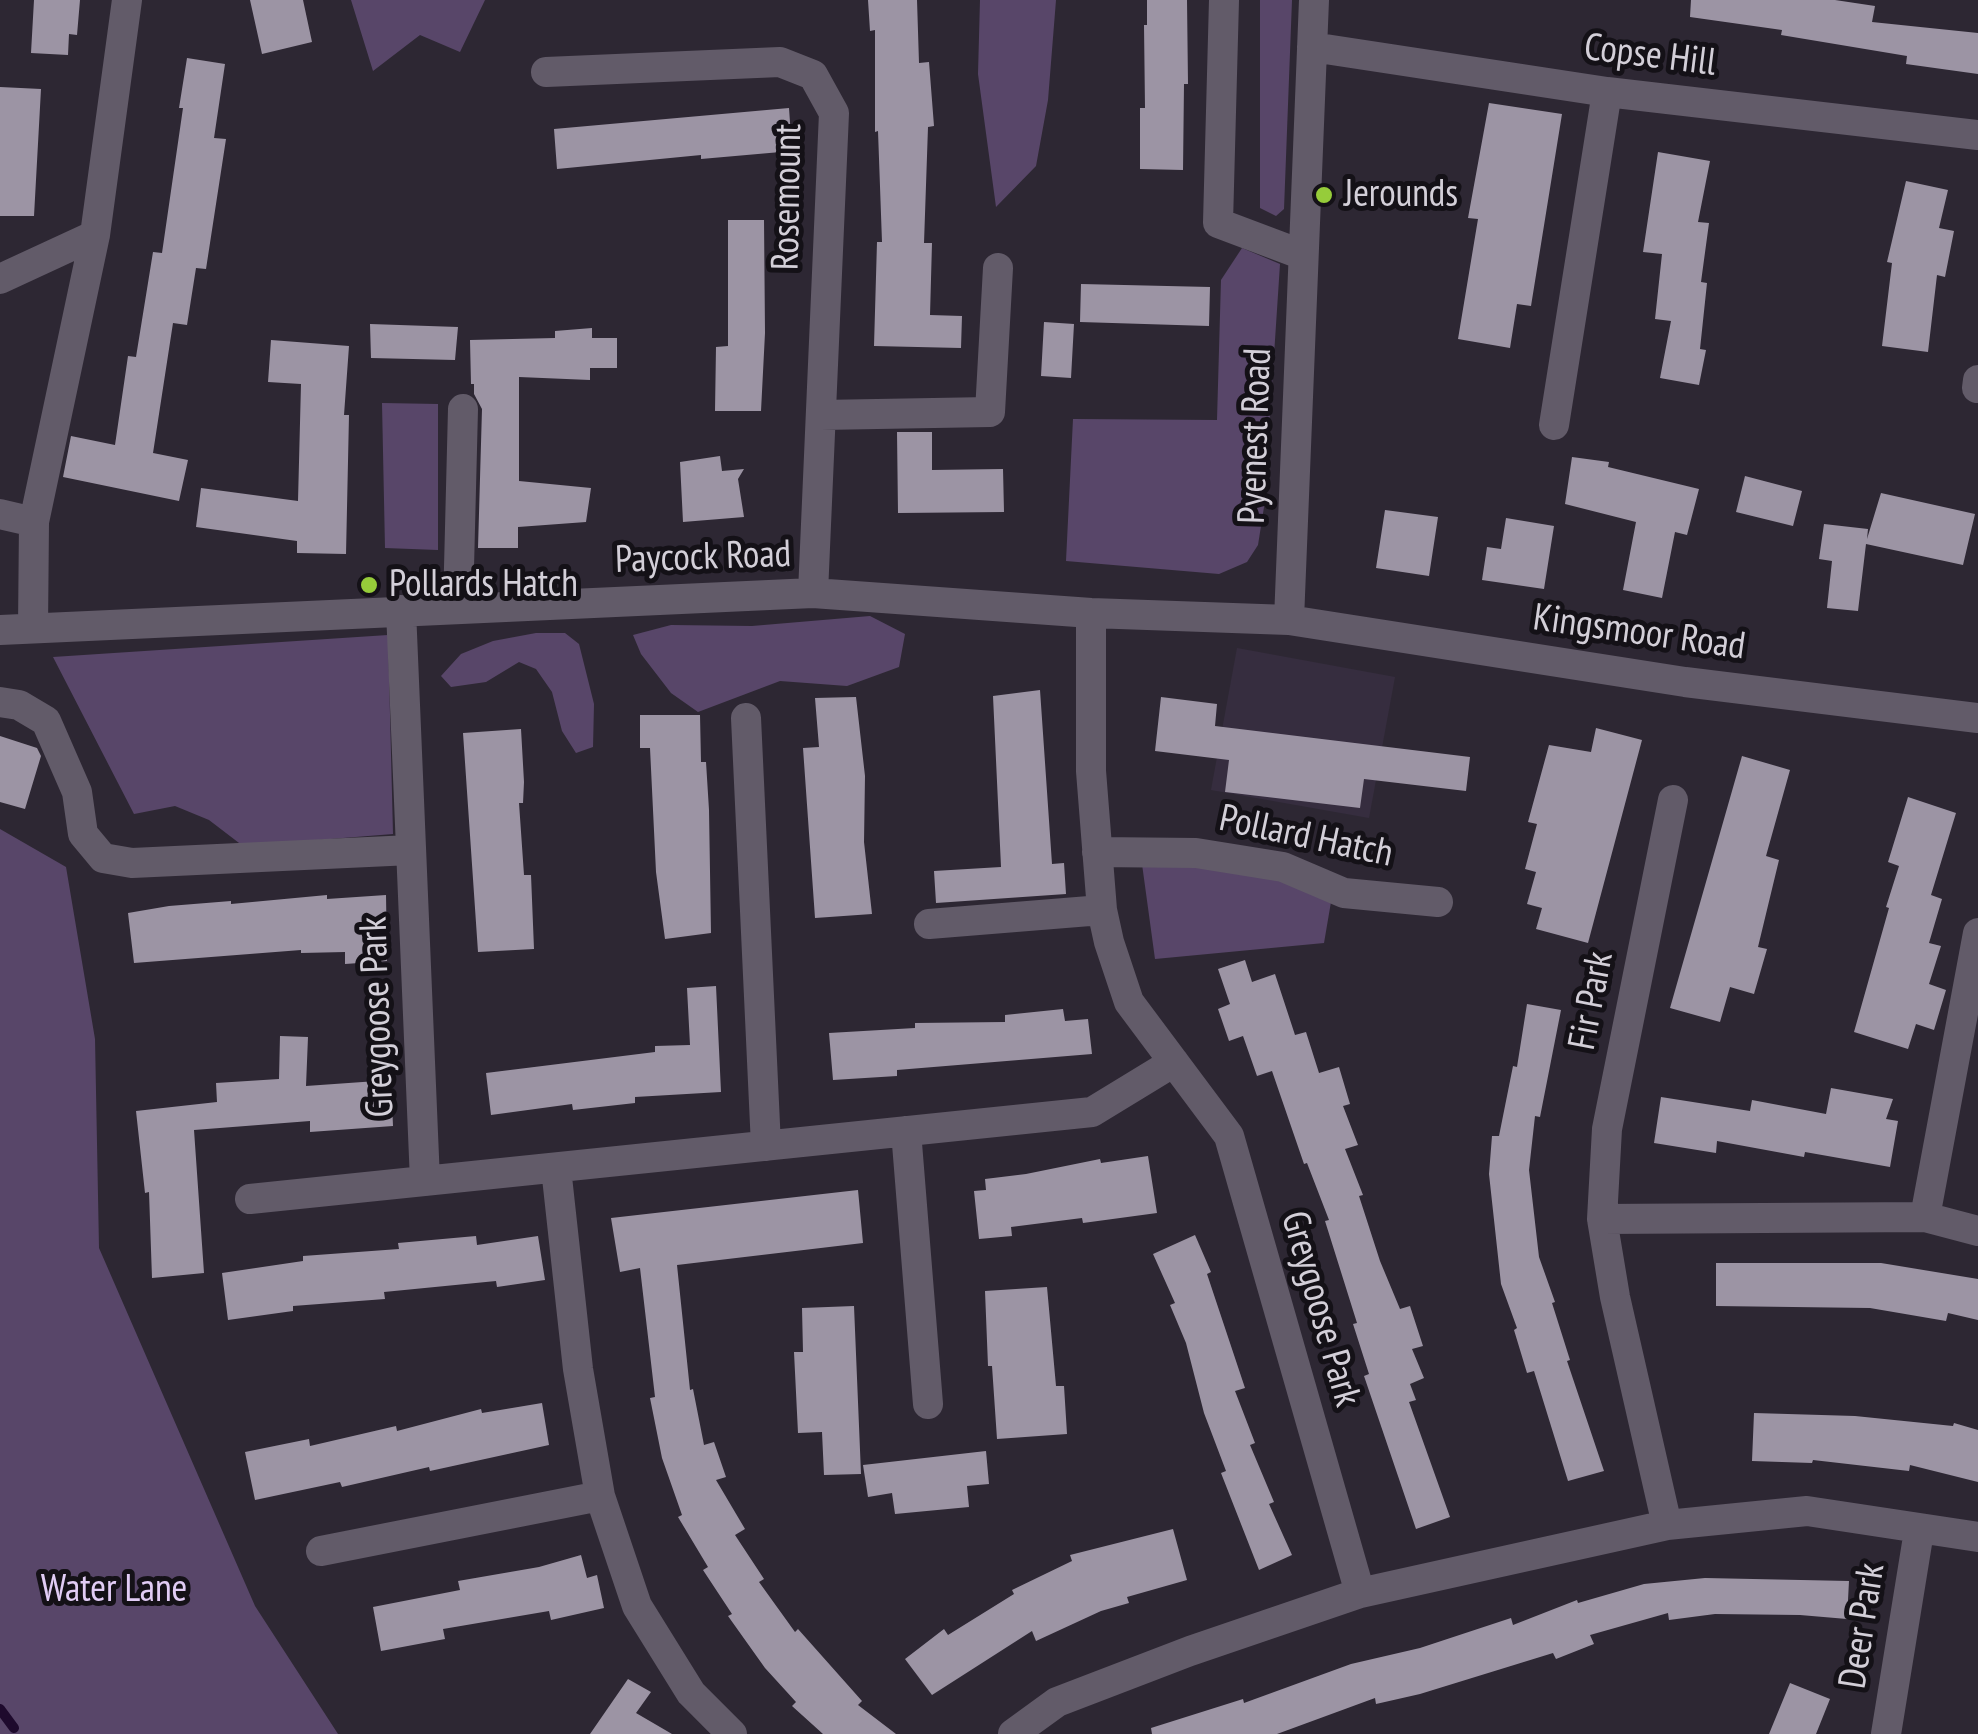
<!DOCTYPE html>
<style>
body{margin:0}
canvas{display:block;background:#2d2733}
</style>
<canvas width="1978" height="1734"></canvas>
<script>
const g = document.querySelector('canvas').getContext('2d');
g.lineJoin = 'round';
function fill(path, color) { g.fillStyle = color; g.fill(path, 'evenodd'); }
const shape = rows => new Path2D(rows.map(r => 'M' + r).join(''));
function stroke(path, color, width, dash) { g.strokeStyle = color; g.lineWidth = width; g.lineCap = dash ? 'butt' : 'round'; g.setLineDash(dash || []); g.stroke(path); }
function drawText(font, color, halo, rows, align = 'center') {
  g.font = font + ' "PT Sans Narrow",sans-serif'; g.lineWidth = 10; g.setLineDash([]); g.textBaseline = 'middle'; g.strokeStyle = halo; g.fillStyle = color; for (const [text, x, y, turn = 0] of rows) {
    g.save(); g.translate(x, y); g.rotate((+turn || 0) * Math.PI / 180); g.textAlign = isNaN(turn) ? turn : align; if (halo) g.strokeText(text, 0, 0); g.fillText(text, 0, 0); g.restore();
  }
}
const built = shape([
 [1237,648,1395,677,1369,818,1211,790]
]);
const green = shape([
 [351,0,485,0,460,52,420,35,373,71],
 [980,0,1056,0,1048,100,1036,166,996,207,978,74],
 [1260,0,1292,0,1284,209,1276,216,1260,208],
 [1242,248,1280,264,1264,507,1258,545,1247,562,1219,574,1066,561,1073,419,1217,420,1221,280],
 [382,403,438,404,438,550,385,548],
 [870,616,905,634,899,667,847,686,780,681,698,712,671,693,641,654,633,635,671,625,752,626],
 [536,633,565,633,579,644,594,704,593,747,576,753,562,731,552,692,536,669,519,662,486,682,451,687,441,676,461,654,493,641],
 [388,635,393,834,243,846,209,820,175,806,134,814,53,657],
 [0,829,66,867,95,1039,99,1248,255,1606,338,1734,0,1734],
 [1142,864,1283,867,1332,896,1324,943,1155,959]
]);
const stream = shape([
 [0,1709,14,1728]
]);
const building = shape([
 [34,0,80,0,77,35,69,34,68,55,31,53],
 [250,0,303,0,312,42,262,54],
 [868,0,917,0,919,63,929,62,934,126,928,127,924,243,932,243,930,315,962,316,961,348,874,346,877,242,882,242,878,131,875,132,875,30,870,31],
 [1147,0,1187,0,1188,84,1184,84,1183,170,1140,169,1140,108,1145,108,1144,25,1147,25],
 [1691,0,1835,0,1875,6,1872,22,1978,33,1978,74,1906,64,1907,56,1781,35,1782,30,1690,17],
 [187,58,225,64,214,138,226,139,206,269,196,268,187,325,173,323,153,453,188,460,179,501,63,477,71,436,115,445,128,356,136,357,153,252,162,253,183,108,179,108],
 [0,87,41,89,34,216,0,216],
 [1489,103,1562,114,1531,306,1517,304,1510,348,1458,339,1478,219,1468,218],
 [789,108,792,151,701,159,701,155,557,169,554,129],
 [1658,152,1710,161,1698,222,1709,223,1701,282,1707,283,1700,349,1706,350,1699,385,1660,378,1671,321,1655,319,1662,254,1643,252],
 [1906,181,1948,190,1939,228,1954,231,1945,277,1937,275,1928,352,1882,346,1892,263,1887,262],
 [728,220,764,220,765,333,761,411,715,411,716,347,728,346],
 [1081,284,1210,287,1209,326,1080,322],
 [1044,322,1074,324,1071,378,1041,376],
 [370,324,458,327,455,360,371,358],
 [592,328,592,338,617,338,617,368,590,368,590,380,519,377,519,481,591,488,586,522,518,527,518,548,478,548,482,409,474,394,474,384,471,384,470,340,555,338,555,331],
 [271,340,349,346,344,415,349,415,346,554,297,553,297,541,196,527,201,488,298,501,301,384,268,382],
 [897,432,932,432,932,470,1003,469,1004,512,898,513],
 [720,456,722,471,744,469,738,479,744,517,683,522,680,462],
 [1572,457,1609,462,1608,467,1699,489,1687,535,1675,532,1662,598,1623,590,1636,522,1565,504],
 [1745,476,1802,491,1793,526,1736,512],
 [1881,493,1975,514,1963,565,1866,544,1858,611,1827,608,1832,561,1819,559,1824,524,1868,529,1867,539],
 [1385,510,1438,517,1429,576,1376,568],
 [1506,518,1554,526,1544,589,1482,580,1487,547,1501,549],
 [1040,690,1052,864,1064,863,1066,894,936,903,934,871,1001,867,993,696],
 [856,697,865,776,864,842,872,914,815,918,803,748,819,747,815,698],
 [1161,697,1217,704,1215,726,1470,757,1466,791,1364,779,1360,808,1225,792,1229,760,1155,751],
 [640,715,700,715,701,762,706,762,709,810,711,933,665,939,656,872,650,748,640,748],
 [1596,728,1642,740,1588,943,1536,929,1542,908,1527,904,1536,872,1525,869,1537,824,1528,822,1549,745,1591,752],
 [521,729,524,782,523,803,519,803,524,875,531,875,534,949,478,952,463,733],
 [0,736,37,748,41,756,25,809,0,802],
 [1742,756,1790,770,1766,856,1779,860,1758,947,1767,949,1754,994,1730,987,1720,1022,1670,1008],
 [1908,797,1956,813,1931,895,1942,899,1929,943,1941,946,1929,984,1946,990,1934,1030,1916,1024,1908,1049,1854,1032,1889,908,1886,907,1899,866,1888,862],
 [327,895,327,899,386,895,387,961,345,964,345,952,301,953,301,950,134,963,128,913,169,906,231,901,231,904],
 [1245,960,1252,982,1275,974,1295,1035,1306,1032,1319,1073,1339,1067,1350,1104,1343,1106,1358,1145,1345,1149,1363,1195,1359,1196,1380,1261,1400,1309,1410,1306,1423,1346,1412,1349,1424,1378,1410,1384,1416,1400,1409,1402,1450,1517,1416,1529,1364,1376,1369,1374,1353,1324,1357,1323,1325,1221,1329,1220,1307,1163,1304,1164,1272,1071,1257,1076,1243,1036,1229,1041,1218,1009,1230,1004,1218,969],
 [716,986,721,1092,635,1097,635,1103,573,1110,572,1104,491,1115,486,1073,655,1052,655,1046,690,1045,687,988],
 [1527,1004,1561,1010,1540,1117,1535,1116,1529,1170,1539,1257,1555,1302,1552,1303,1570,1360,1567,1361,1604,1471,1568,1481,1534,1371,1527,1373,1514,1330,1517,1328,1501,1284,1489,1174,1492,1136,1499,1136,1513,1066,1517,1067],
 [1063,1009,1065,1021,1088,1019,1092,1054,897,1070,897,1076,833,1080,829,1033,915,1028,915,1023,1005,1022,1005,1015],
 [280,1036,308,1037,306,1086,391,1080,393,1126,310,1132,310,1121,194,1130,204,1273,152,1278,149,1192,145,1193,136,1111,217,1102,216,1083,279,1079],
 [1831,1088,1893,1099,1886,1119,1898,1121,1890,1167,1805,1152,1804,1157,1717,1141,1716,1153,1654,1143,1661,1097,1750,1111,1752,1100,1826,1114],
 [1148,1156,1157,1213,1083,1223,1082,1218,1011,1227,1012,1236,979,1239,974,1191,986,1190,985,1179,1026,1174,1100,1159,1101,1163],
 [858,1190,863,1243,677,1265,690,1390,693,1389,704,1445,714,1442,726,1477,716,1480,745,1529,735,1535,764,1579,759,1582,795,1632,798,1629,862,1701,858,1705,896,1734,823,1734,792,1706,796,1702,765,1668,728,1616,732,1614,703,1570,708,1567,678,1517,682,1515,662,1458,650,1398,655,1397,640,1268,620,1272,611,1218],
 [1195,1235,1211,1272,1207,1274,1245,1388,1235,1391,1255,1443,1250,1445,1274,1502,1269,1504,1292,1555,1259,1570,1221,1473,1226,1471,1204,1413,1186,1343,1170,1305,1175,1303,1153,1254],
 [476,1236,477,1245,538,1236,545,1280,497,1287,496,1281,384,1292,385,1299,293,1306,293,1311,228,1320,222,1273,303,1261,303,1256,399,1249,398,1243],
 [1716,1263,1881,1263,1978,1279,1978,1320,1948,1313,1946,1321,1870,1308,1716,1306],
 [1047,1287,1056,1386,1064,1386,1067,1434,997,1439,992,1366,988,1366,985,1291],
 [854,1306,861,1474,824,1475,822,1432,798,1433,794,1352,803,1352,802,1308],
 [542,1403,549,1445,430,1471,429,1467,342,1487,340,1482,255,1500,245,1452,309,1439,310,1446,396,1426,397,1431,481,1409,482,1413],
 [1754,1413,1855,1416,1953,1426,1954,1423,1978,1430,1978,1482,1910,1465,1909,1471,1813,1460,1812,1463,1752,1461],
 [986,1451,989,1484,967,1486,969,1507,895,1514,892,1493,868,1497,863,1465],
 [1173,1529,1187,1580,1127,1597,1129,1603,1101,1611,1036,1641,1032,1631,932,1695,905,1659,944,1629,948,1635,1014,1594,1012,1590,1072,1561,1070,1555],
 [581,1555,587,1578,597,1575,604,1608,551,1620,549,1611,443,1629,445,1639,381,1651,373,1607,460,1590,458,1581,539,1567],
 [1705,1578,1849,1581,1847,1619,1800,1615,1715,1614,1669,1620,1668,1613,1590,1635,1594,1644,1556,1659,1553,1653,1420,1694,1376,1704,1375,1698,1277,1734,1152,1734,1151,1728,1243,1699,1244,1703,1351,1664,1420,1648,1511,1618,1513,1625,1577,1600,1578,1603,1644,1584],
 [628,1679,651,1692,636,1713,672,1734,590,1734],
 [1790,1683,1830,1699,1816,1734,1769,1734]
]);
const minor = shape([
 [1224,0,1218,223,1303,255],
 [1312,47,1607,92,1978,135],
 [546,72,780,62,813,75,834,113,813,593],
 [0,279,95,235],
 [1977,388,1978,380],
 [821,415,990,412,998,268],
 [1554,425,1607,92],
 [0,514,34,522],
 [458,607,463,409],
 [401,610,425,1181],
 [1091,613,1091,771,1102,910,1109,942,1129,1002,1229,1136,1360,1593],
 [1289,620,1314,0],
 [33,628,34,522,95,235,127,0],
 [0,630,813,593,1091,613,1289,620,1685,682,1978,718],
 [0,702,19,705,46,721,77,792,83,834,103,858,132,863,411,850],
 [746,718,766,1146],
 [1097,852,1196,853,1283,867,1344,893,1438,902],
 [929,924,1102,910],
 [906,1131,928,1404],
 [556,1168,578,1369,600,1496,637,1606,691,1693,732,1734],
 [250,1199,1092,1112,1174,1062],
 [1925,1217,1978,933],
 [1602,1219,1925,1217,1978,1231],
 [1667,1525,1615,1297,1602,1219,1607,1129,1673,800],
 [321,1551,600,1496],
 [1013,1734,1057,1702,1190,1651,1360,1593,1667,1525,1807,1511,1978,1537],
 [1886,1734,1919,1531]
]);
const markers = [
 [1324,195,10,"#96cc3a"],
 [369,585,10,"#96cc3a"]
];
const streetNames = [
 ["Copse Hill",1650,56,7],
 ["Rosemount",788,197,-89],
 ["Pyenest Road",1256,436,-88],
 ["Paycock Road",703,558,-2],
 ["Kingsmoor Road",1639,633,8],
 ["Pollard Hatch",1306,837,12],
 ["Fir Park",1592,1001,-79],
 ["Greygoose Park",378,1017,-92],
 ["Greygoose Park",1320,1309,74],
 ["Deer Park",1863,1626,-81]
];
const poiNames = [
 ["Jerounds",1344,195],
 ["Pollards Hatch",389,585]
];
const parkNames = [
 ["Water Lane",114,1590]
];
fill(built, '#362d3f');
fill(green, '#584669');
stroke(stream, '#1e0a2d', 10);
fill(building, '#9c94a4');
stroke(minor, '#625b69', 30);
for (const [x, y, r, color] of markers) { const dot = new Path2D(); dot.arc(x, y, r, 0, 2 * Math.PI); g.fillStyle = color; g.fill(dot); stroke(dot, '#141117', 4); }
drawText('38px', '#d3cfd8', '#141117', streetNames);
drawText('38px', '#d3cfd8', '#141117', poiNames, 'left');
drawText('38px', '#e1ccf5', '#141117', parkNames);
</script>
